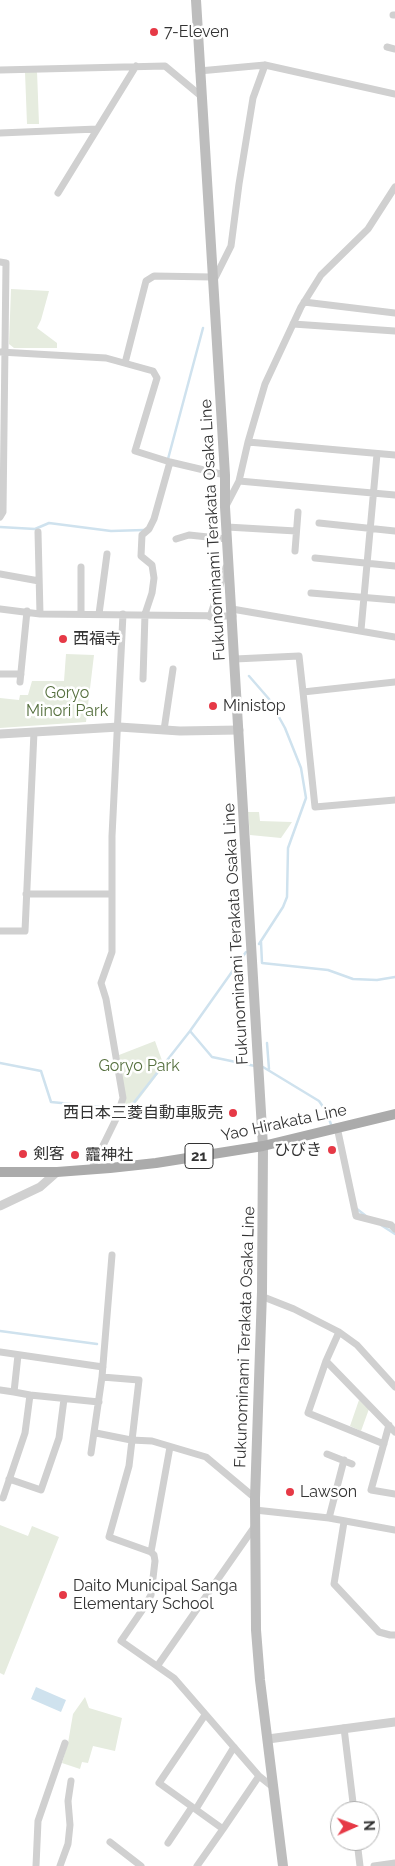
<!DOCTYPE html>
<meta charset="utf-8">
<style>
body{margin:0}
#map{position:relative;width:395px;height:1866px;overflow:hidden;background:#fff;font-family:Raleway,sans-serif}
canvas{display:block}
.north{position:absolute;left:330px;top:1801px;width:50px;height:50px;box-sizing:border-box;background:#fff;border:1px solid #adadad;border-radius:50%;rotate:88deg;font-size:14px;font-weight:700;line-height:20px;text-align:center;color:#333}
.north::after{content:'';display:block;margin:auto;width:18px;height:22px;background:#e63946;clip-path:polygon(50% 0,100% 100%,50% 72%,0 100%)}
</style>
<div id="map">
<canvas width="395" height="1866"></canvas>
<div class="north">N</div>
</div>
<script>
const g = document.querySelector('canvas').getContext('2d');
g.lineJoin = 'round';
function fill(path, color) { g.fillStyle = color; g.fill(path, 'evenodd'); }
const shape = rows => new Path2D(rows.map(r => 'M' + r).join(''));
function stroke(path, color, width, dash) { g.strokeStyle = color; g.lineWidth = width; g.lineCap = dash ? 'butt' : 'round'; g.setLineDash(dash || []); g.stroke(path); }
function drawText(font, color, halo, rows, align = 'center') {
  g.font = font + ' Raleway,"Noto Sans JP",sans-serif'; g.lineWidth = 5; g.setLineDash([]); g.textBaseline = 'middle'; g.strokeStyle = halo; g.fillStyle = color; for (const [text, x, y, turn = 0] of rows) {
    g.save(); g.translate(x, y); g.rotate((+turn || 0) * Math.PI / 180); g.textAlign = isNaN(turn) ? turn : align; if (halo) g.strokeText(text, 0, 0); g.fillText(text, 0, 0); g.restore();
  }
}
const green = shape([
 [37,71,39,124,27,124,25,72],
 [11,289,49,291,41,320,37,328,57,343,57,348,14,348,9,344],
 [66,654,94,655,86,722,0,728,0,698,19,700,20,695,28,695,32,681,64,681],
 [248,812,259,812,260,821,292,822,281,838,250,835],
 [155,1041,164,1066,126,1116,122,1115,125,1098,119,1055],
 [359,1400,369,1409,361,1431,350,1426],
 [0,1525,28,1536,32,1526,59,1537,4,1675,0,1673],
 [85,1697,89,1708,122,1718,115,1751,93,1746,88,1763,82,1762,80,1769,62,1763,68,1743,73,1714]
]);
const water = shape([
 [36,1687,66,1700,61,1712,31,1699]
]);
const stream = shape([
 [168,459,203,328],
 [0,527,35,529,49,523,111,531,144,530],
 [249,676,269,699,285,728,301,768,306,798,288,848,287,897,283,907,259,944],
 [261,942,262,963,328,970,353,979,377,980,395,977],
 [190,1031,212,1057,255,1066],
 [267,1043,269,1069],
 [0,1063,41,1071,51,1102,123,1109,132,1105,190,1031,246,952],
 [263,1067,319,1101,326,1111,332,1127],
 [357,1209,366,1216],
 [381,1225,395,1234],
 [0,1331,97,1344]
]);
const minor = shape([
 [393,15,395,15],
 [387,47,395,49],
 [0,70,165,66,201,96],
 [199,71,265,65,395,94],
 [0,133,97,129],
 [58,193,136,66],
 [0,262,6,263,3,512,0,517],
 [214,280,231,246,239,184,253,98,265,65],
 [304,302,395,313],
 [293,324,395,331],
 [0,352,106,358,153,371,157,378,135,451,170,462,225,475],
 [125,363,146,281,154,276,212,277],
 [248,442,395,455],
 [239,481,395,495],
 [226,506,239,481,248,442,265,384,301,307,321,275,368,229,395,187],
 [319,523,395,531],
 [227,527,296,531],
 [38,532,40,614],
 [176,539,189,535,227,539],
 [295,551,298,512],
 [315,558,395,566],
 [81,567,81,614],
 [0,574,39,581],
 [311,593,395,600],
 [0,609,40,614,233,616],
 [232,609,395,637],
 [99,614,107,554],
 [210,617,226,567],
 [361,630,377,454],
 [235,659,299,656,303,692,395,682],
 [0,674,21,674],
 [143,679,145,614,152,593,154,578,152,565,141,556,142,535,149,529,154,519,170,462],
 [20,682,27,611],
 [303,692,315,807,395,800],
 [164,730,173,669],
 [26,894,112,894],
 [0,931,25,931,34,732],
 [337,1127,356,1216,391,1225,395,1229],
 [91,1170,116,1119,123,1098,106,999,101,983,112,952,112,836,123,614],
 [261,1296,294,1309,339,1332,357,1345,395,1387],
 [339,1332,326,1361,308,1413,384,1444],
 [0,1352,103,1367],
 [326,1361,395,1432],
 [102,1377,139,1380,129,1466,109,1537,151,1552],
 [0,1390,14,1392],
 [30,1395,99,1402],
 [389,1425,371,1490,395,1494],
 [96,1433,131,1440,152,1441,206,1457,255,1498],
 [170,1447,151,1552,154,1555,155,1561,151,1595,143,1609,121,1641,174,1678,259,1776,274,1788],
 [91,1453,102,1377,112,1255],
 [327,1454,352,1464],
 [9,1479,41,1490,59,1438,64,1399],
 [3,1498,25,1433,30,1395,14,1392,18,1355],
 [255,1510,329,1518,395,1530],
 [329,1518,344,1460],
 [344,1522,334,1584,379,1632,390,1635,395,1635],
 [158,1665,255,1526],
 [205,1715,159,1783,223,1829,259,1776],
 [344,1728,354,1811],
 [196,1809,234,1747],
 [357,1841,360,1866],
 [110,1842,141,1866],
 [168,1843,192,1807],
 [36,1866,38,1821,65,1743],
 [60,1866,68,1844,70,1825,68,1801,71,1781],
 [197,1866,223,1829],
 [374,1866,395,1863]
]);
const tertiary = shape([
 [0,734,119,727,180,731,239,730],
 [0,1206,40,1187,57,1172],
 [268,1739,395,1722]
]);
const secondary = shape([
 [196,0,225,475,225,507,263,1146,262,1292,255,1498,256,1630,260,1680,283,1866]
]);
const primary = shape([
 [0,1172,57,1172,110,1168,156,1163,263,1146,395,1114]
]);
const markers = [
 [154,32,5,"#e63946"],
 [63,639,5,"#e63946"],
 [213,706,5,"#e63946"],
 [233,1113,5,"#e63946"],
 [332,1150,5,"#e63946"],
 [23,1154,5,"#e63946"],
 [75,1155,5,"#e63946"],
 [290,1492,5,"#e63946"],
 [63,1595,5,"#e63946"]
];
const shields = [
 [199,1156,28]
];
const shieldNames = [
 ["21",199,1156]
];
const poiNames = [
 ["7-Eleven",164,32],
 ["西福寺",73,639],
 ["Ministop",223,706],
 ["西日本三菱自動車販売",223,1113,"right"],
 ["ひびき",322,1150,"right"],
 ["剣客",33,1154],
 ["龗神社",85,1155],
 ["Lawson",300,1492],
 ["Daito Municipal Sanga",73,1586],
 ["Elementary School",73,1604]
];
const streetNames = [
 ["Fukunominami Terakata Osaka Line",213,530,-93],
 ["Fukunominami Terakata Osaka Line",236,934,-93],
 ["Yao Hirakata Line",284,1123,-12],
 ["Fukunominami Terakata Osaka Line",245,1337,-88]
];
const parkNames = [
 ["Goryo",67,693],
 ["Minori Park",67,711],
 ["Goryo Park",139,1066]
];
fill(green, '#e6ecdf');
fill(water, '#cfe2ee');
stroke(stream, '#cfe2ee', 2.5);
stroke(minor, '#d0d0d0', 7);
stroke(tertiary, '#d0d0d0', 9);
stroke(secondary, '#bdbdbd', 10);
stroke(primary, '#ababab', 10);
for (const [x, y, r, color] of markers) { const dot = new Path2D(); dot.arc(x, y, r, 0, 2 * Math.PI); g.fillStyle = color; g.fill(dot); stroke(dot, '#fff', 2); }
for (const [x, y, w] of shields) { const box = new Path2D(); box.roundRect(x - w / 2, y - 12.5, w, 25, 4); g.fillStyle = '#fff'; g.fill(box); stroke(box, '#333', 1); }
drawText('bold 15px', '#333', null, shieldNames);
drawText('16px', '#333', '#fff', poiNames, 'left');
drawText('16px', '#333', '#fff', streetNames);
drawText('16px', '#56703f', '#fff', parkNames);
</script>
